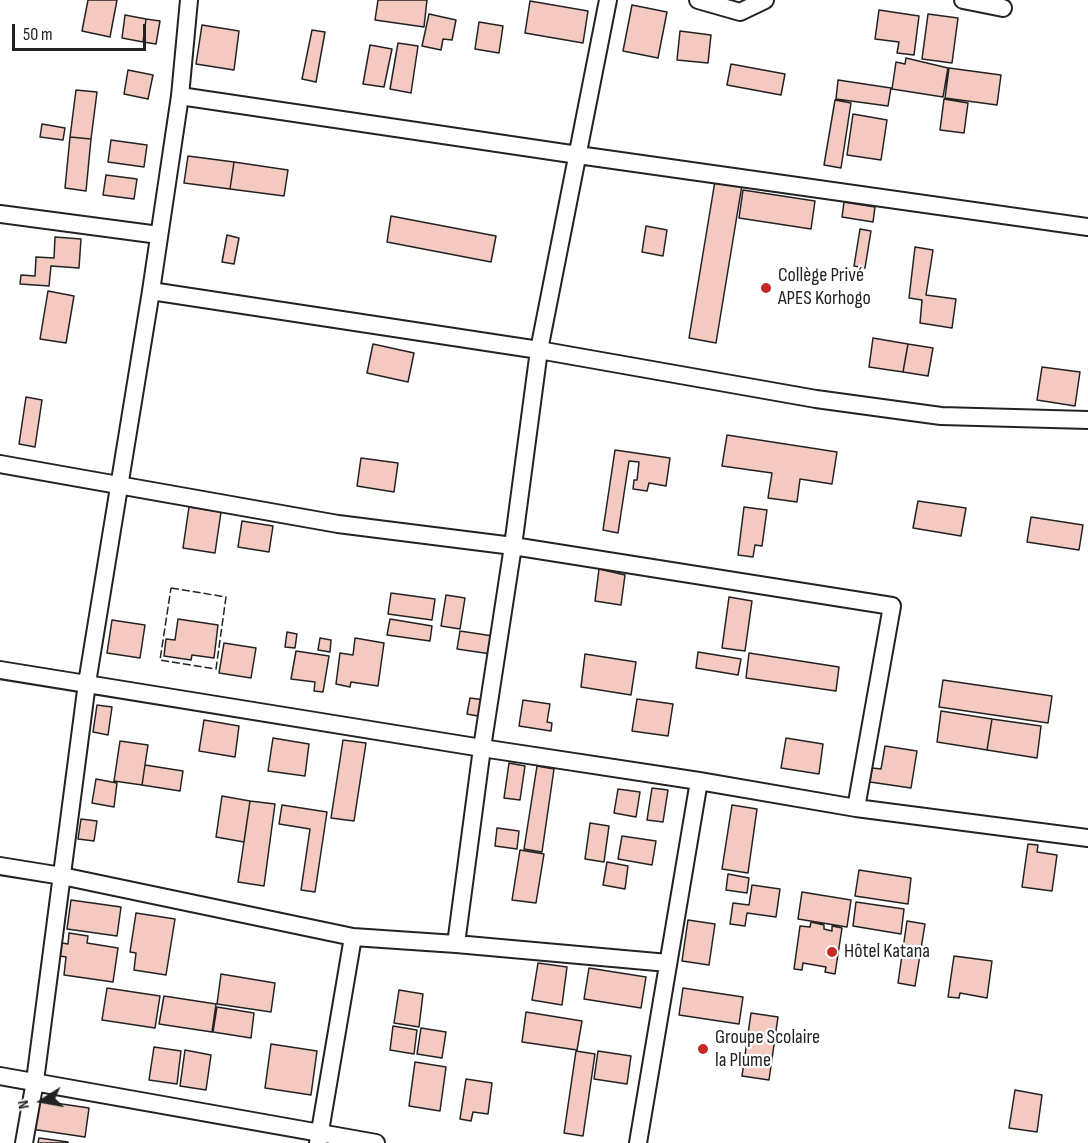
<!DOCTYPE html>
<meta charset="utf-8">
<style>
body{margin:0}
#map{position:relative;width:1088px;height:1143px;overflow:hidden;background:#fff;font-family:"Sofia Sans Condensed",sans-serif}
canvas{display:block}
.north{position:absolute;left:12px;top:1071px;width:60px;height:60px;-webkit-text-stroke:4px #fff;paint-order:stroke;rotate:259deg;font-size:16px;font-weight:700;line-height:24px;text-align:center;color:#222}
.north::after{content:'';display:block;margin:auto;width:21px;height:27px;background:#222;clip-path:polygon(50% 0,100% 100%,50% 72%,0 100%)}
.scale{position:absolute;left:12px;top:24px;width:134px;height:27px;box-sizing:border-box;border:3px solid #222;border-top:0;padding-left:8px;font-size:18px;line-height:21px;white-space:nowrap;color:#222;-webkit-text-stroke:4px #fff;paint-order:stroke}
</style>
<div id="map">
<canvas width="1088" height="1143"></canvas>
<div class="north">N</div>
<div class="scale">50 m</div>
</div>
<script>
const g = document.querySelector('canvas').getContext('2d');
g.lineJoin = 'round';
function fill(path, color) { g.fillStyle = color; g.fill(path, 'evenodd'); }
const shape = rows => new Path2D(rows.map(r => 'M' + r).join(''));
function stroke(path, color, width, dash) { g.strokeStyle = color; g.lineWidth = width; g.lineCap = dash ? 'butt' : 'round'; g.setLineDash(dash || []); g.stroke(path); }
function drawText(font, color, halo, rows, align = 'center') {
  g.font = font + ' "Sofia Sans Condensed",sans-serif'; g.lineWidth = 4.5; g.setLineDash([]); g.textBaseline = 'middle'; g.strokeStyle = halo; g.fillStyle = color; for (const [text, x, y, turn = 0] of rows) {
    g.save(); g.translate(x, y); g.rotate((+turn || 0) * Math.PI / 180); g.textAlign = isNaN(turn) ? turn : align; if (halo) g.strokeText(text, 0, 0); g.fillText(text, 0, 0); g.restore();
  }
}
const building = shape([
 [88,0,117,0,110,37,82,31,88,0],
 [378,0,427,0,424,27,375,20,378,0],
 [530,1,588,11,583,43,525,33,530,1],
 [632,5,667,12,658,58,623,51,632,5],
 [879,10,919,16,914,55,897,53,899,42,875,39,879,10],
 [429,14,456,20,452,40,443,39,441,50,422,46,429,14],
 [928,14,958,18,952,63,922,59,928,14],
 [125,15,146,19,143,42,122,38,125,15],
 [146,19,160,21,156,44,143,42,146,19],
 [479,22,503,26,499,53,475,49,479,22],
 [202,25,239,31,234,70,196,64,202,25],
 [312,30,325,32,316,82,302,79,312,30],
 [680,31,711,35,708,63,677,60,680,31],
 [398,43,418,46,411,93,390,89,398,43],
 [370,45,392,49,384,87,363,84,370,45],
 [906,58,948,68,943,97,892,89,896,62,905,64,906,58],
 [731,64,785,74,781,95,727,85,731,64],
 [949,68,1001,75,997,105,945,98,949,68],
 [128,70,153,75,148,99,124,94,128,70],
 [838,80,891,88,888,106,836,99,838,80],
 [76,90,97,92,91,139,70,137,76,90],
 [944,99,968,103,964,133,940,130,944,99],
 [835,100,851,103,841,168,824,165,835,100],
 [853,114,887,120,881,160,847,155,853,114],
 [42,124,65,128,63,140,40,137,42,124],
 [70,137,91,139,86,191,65,188,70,137],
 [111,140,147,145,144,167,108,162,111,140],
 [188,156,234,162,230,189,184,183,188,156],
 [234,162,288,170,284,196,230,189,234,162],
 [106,175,137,179,134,199,103,195,106,175],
 [715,181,742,185,716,343,689,338,715,181],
 [743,190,815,201,811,229,739,218,743,190],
 [844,202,875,207,873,222,842,217,844,202],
 [391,216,496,236,491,262,387,242,391,216],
 [646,226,667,230,663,256,642,252,646,226],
 [860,229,871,231,865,268,854,266,860,229],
 [227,235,239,238,234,264,222,262,227,235],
 [55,237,81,239,79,268,51,266,49,286,20,284,21,275,35,276,36,257,54,258,55,237],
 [915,247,933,250,926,295,956,299,952,328,920,323,922,300,909,298,915,247],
 [48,291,74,296,66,343,40,339,48,291],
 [873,338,908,344,903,372,869,367,873,338],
 [373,344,414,353,408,382,367,373,373,344],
 [908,344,933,348,928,376,903,372,908,344],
 [1042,367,1080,372,1075,406,1037,400,1042,367],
 [26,397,42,400,35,447,19,444,26,397],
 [727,435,837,452,832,484,800,479,797,502,768,498,772,473,722,466,727,435],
 [615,450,670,458,666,486,649,483,647,491,633,489,634,480,637,480,639,462,629,461,618,533,603,530,615,450],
 [361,458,398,463,394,492,357,486,361,458],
 [918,501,966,508,961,536,913,528,918,501],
 [189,507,221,512,215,553,183,548,189,507],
 [744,507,767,510,762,546,755,545,753,557,738,555,744,507],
 [1031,517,1083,525,1079,550,1027,542,1031,517],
 [242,521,273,526,269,552,238,547,242,521],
 [599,569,625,575,621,605,595,601,599,569],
 [391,593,435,599,432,620,388,614,391,593],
 [446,595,465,598,460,629,441,626,446,595],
 [729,597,752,601,745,651,722,648,729,597],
 [178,619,218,625,214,658,192,655,191,660,164,656,166,639,175,640,178,619],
 [390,619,432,626,430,641,387,635,390,619],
 [112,620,145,625,140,658,107,653,112,620],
 [460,631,493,636,491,654,457,649,460,631],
 [287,632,297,634,295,648,285,647,287,632],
 [320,638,331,640,330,652,318,650,320,638],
 [355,638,384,643,378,686,351,682,350,687,336,684,340,653,353,655,355,638],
 [224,643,256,648,251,678,219,673,224,643],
 [296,651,329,656,323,692,314,691,315,682,291,679,296,651],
 [698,652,741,659,738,675,696,668,698,652],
 [749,653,839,667,836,691,746,678,749,653],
 [585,654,636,662,631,695,581,687,585,654],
 [943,680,1052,696,1048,723,939,707,943,680],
 [470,698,485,700,483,717,467,714,470,698],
 [637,699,673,704,668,736,632,731,637,699],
 [523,700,550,704,547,722,552,723,551,731,519,726,523,700],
 [97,705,112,707,108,735,93,732,97,705],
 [941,711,992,719,987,750,937,742,941,711],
 [992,719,1041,726,1037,758,987,750,992,719],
 [204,720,239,726,235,757,199,751,204,720],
 [273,738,309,744,305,776,268,771,273,738],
 [786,738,823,744,819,774,781,768,786,738],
 [343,740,366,743,354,821,331,818,343,740],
 [120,741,148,745,142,785,114,781,120,741],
 [885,746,917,751,911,788,870,782,872,768,881,769,885,746],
 [509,763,525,766,520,800,504,798,509,763],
 [145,765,183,771,180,791,142,785,145,765],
 [537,766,554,769,542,852,524,849,537,766],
 [96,779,117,783,114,807,92,803,96,779],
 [652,788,668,790,663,822,647,820,652,788],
 [618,789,640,792,636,817,614,813,618,789],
 [222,796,250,801,244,842,216,837,222,796],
 [250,801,275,804,264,886,238,882,250,801],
 [282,805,327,812,315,892,301,890,310,829,279,824,282,805],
 [732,805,757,809,748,873,722,869,732,805],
 [81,819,97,821,94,841,78,839,81,819],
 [590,823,609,826,604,862,585,859,590,823],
 [497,828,519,831,517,849,495,846,497,828],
 [622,836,656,841,652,865,618,859,622,836],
 [1028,844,1038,845,1037,852,1057,855,1052,891,1022,887,1028,844],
 [520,850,544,854,536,903,512,900,520,850],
 [607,862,628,866,625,889,603,885,607,862],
 [859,870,911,878,908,904,855,896,859,870],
 [728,874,749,878,747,893,726,890,728,874],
 [752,885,780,889,776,917,747,913,745,926,730,924,733,903,749,905,752,885],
 [802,892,851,900,847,927,798,919,802,892],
 [71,900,121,907,117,936,67,929,71,900],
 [856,902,904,909,901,934,853,926,856,902],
 [136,913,175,919,166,975,134,970,136,953,130,952,136,913],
 [688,920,715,924,709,965,682,961,688,920],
 [907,921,925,924,915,986,898,983,907,921],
 [811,922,824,925,824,929,832,931,832,926,842,928,835,974,825,972,826,967,803,963,802,970,794,969,800,926,810,927,811,922],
 [69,933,88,936,87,943,118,948,113,982,64,975,66,957,60,956,62,943,68,944,69,933],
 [954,956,992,961,987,998,960,993,959,998,948,997,954,956],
 [538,963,567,967,562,1005,532,1000,538,963],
 [589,968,646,977,641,1008,584,999,589,968],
 [221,974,275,983,271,1012,217,1004,221,974],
 [107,988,160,996,155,1028,102,1020,107,988],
 [683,988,743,997,739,1024,679,1015,683,988],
 [399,990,423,994,419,1027,394,1023,399,990],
 [164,996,216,1004,212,1032,159,1024,164,996],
 [217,1007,254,1013,251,1038,213,1032,217,1007],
 [526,1012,582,1021,577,1050,522,1042,526,1012],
 [751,1013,778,1017,769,1080,742,1076,751,1013],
 [393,1026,417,1030,414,1054,390,1050,393,1026],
 [421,1028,446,1032,442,1058,417,1054,421,1028],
 [271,1044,317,1051,311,1095,265,1088,271,1044],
 [154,1047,181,1051,177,1084,149,1080,154,1047],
 [185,1050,211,1055,206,1090,180,1086,185,1050],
 [576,1051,595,1054,583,1136,564,1133,576,1051],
 [598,1051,631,1056,627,1084,594,1079,598,1051],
 [415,1062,446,1067,440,1111,409,1106,415,1062],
 [466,1079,492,1083,488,1114,473,1112,471,1121,460,1119,466,1079],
 [1015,1090,1042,1095,1037,1132,1009,1128,1015,1090],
 [35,1100,89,1108,85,1137,31,1129,35,1100],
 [39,1138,68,1142,68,1143,38,1143,39,1138]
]);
const street = shape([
 [698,0,740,12,765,0],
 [963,0,1003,8],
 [180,96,578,155,1088,227],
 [0,214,159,235],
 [151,291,539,350,816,399,941,416,1088,420],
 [0,464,338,524,513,546,892,606,856,808],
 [0,670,482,748,699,781,856,808,1088,838],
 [0,866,62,876,353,937,456,944,668,963],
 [456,944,482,748,513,546,539,350,608,0],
 [0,1076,376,1143],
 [24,1143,35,1081,87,683,151,291,180,96,189,0],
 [318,1143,353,937],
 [638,1143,699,781]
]);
const fence = shape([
 [171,588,226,597,216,669,160,660,171,588]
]);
const markers = [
 [766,288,6,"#c62828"],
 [832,952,6,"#c62828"],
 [703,1049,6,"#c62828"]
];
const poiNames = [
 ["Collège Privé",778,276],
 ["APES Korhogo",778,299],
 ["Hôtel Katana",844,952],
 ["Groupe Scolaire",715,1038],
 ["la Plume",715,1061]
];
fill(building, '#f3c9c0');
stroke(building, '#222', 1.5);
stroke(street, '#222', 20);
stroke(street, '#fff', 16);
stroke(fence, '#222', 1.5, [8, 3]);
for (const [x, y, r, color] of markers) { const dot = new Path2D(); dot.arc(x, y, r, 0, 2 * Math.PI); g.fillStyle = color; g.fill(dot); stroke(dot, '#fff', 2); }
drawText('20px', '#222', '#fff', poiNames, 'left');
</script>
